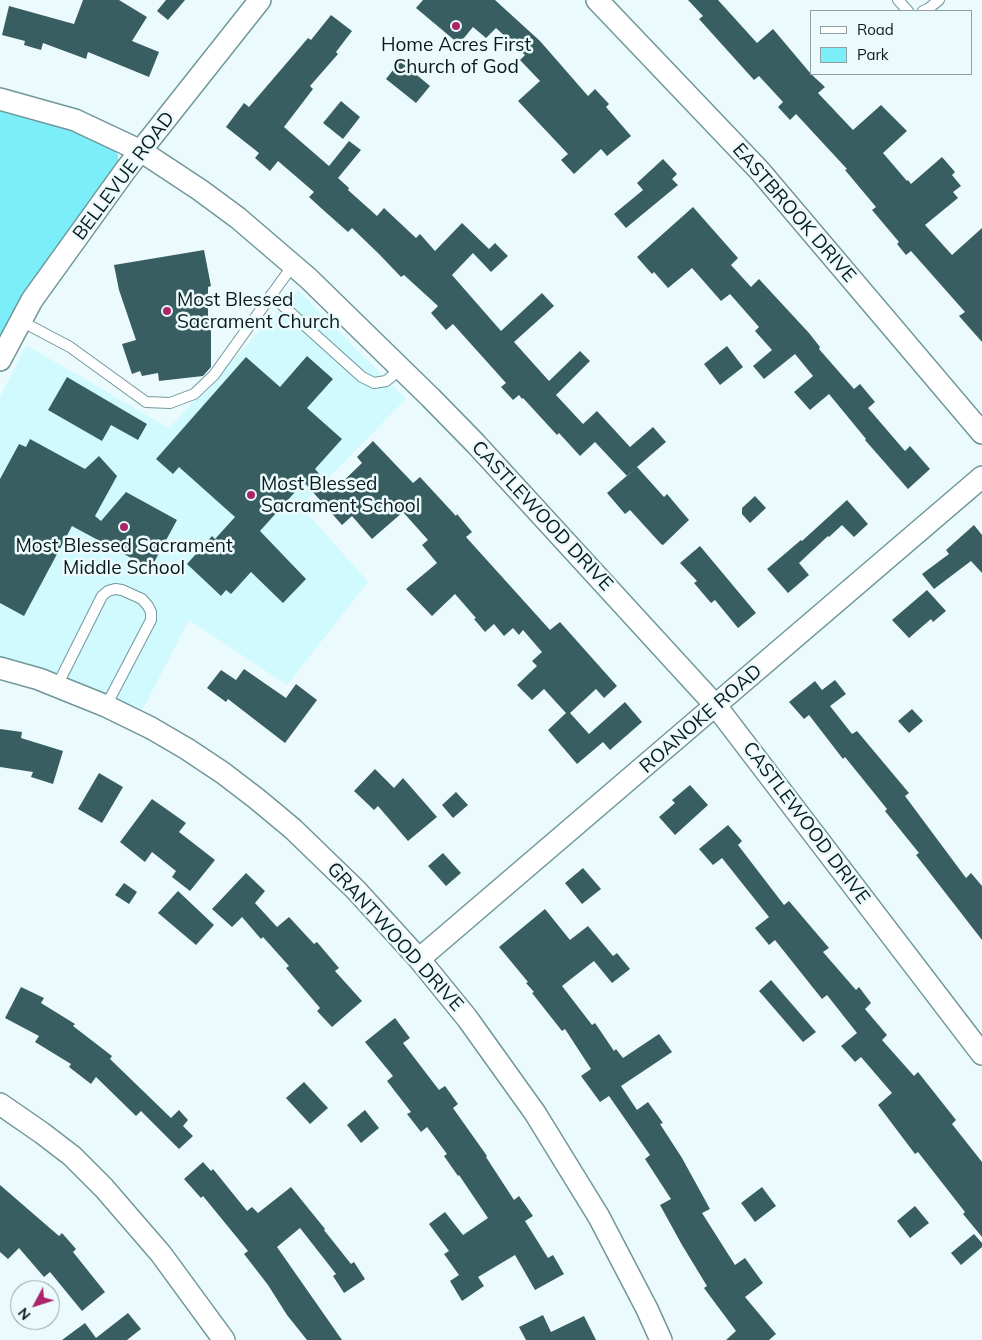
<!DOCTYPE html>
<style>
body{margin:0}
#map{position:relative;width:982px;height:1340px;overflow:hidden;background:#ebfbfd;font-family:Mulish,sans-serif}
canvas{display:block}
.legend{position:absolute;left:810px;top:10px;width:162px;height:65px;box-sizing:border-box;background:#ebfbfd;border:1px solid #91a1a3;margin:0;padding:6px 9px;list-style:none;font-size:15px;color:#0b1b1c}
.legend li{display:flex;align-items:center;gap:10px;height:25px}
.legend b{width:25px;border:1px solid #91a1a3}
.north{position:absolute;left:10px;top:1280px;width:50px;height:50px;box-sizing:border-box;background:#ebfbfd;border:1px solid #91a1a3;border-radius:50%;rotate:230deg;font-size:14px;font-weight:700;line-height:20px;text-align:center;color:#0b1b1c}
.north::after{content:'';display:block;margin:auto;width:18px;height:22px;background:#ac256b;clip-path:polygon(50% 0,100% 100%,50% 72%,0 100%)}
</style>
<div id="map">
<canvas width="982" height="1340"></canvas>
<ul class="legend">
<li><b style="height:6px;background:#fff"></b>Road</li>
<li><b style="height:14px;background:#7ceef9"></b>Park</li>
</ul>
<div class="north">N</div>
</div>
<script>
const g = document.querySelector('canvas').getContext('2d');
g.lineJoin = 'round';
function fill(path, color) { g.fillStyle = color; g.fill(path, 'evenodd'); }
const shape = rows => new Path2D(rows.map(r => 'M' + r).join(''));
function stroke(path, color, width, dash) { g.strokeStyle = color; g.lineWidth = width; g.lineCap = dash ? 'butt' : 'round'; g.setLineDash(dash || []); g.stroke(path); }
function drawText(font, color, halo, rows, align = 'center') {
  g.font = font + ' Mulish,sans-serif'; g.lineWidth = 5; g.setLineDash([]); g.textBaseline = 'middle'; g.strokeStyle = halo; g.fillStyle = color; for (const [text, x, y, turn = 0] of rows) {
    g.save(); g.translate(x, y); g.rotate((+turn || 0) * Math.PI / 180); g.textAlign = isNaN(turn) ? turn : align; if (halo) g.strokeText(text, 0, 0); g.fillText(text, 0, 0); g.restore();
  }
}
const built = shape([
 [298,290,406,399,301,506,368,582,287,685,189,620,143,709,0,662,0,397,26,345,169,428]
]);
const green = shape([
 [0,107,71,127,110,145,118,155,118,164,0,342]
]);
const building = shape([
 [83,0,119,0,147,17,132,41,159,52,149,77,88,52,86,59,43,43,41,50,24,45,25,41,2,35,9,6,74,24],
 [166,0,185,0,168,20,157,11],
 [423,0,495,0,540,41,588,96,595,89,609,104,606,107,631,136,607,156,601,149,574,174,561,160,568,154,518,101,540,81,520,60,525,55,496,28,486,38,473,27,459,44,416,8],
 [688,0,718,0,757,43,773,29,811,74,825,87,818,93,853,130,881,105,907,131,883,153,907,181,908,180,911,184,942,157,955,172,952,175,961,186,953,192,958,198,925,225,952,255,982,228,982,342,959,316,965,312,911,251,906,255,897,244,899,242,872,210,876,207,845,170,847,169,796,114,790,120,778,107,783,102,759,76,754,80,699,19,703,16],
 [331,15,352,31,336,52,338,54,310,86,313,89,284,127,329,166,349,141,361,150,338,178,349,188,348,190,377,216,384,208,416,238,420,234,435,251,462,223,489,249,495,243,508,256,491,272,473,253,452,275,501,331,542,293,554,306,514,342,549,381,580,351,590,361,556,395,583,424,597,411,630,447,653,427,666,442,637,467,664,497,667,494,689,520,663,545,661,544,630,510,625,514,607,493,637,467,627,476,595,442,580,456,559,433,557,435,523,398,522,399,519,395,513,400,501,387,506,383,453,324,446,330,431,313,438,306,404,275,401,277,379,254,352,228,348,232,321,208,309,197,314,192,278,161,270,171,255,158,259,153,226,127,244,103,249,107,308,38,311,40],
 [400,61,430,86,416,103,386,79],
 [341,101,360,117,343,139,323,123],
 [663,159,677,174,672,179,678,185,626,228,614,214,643,190,637,183],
 [693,207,738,258,731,265,751,287,759,279,809,333,820,347,819,349,854,389,860,384,875,402,868,408,905,451,910,446,930,469,908,489,865,440,866,439,829,394,810,410,794,392,813,376,795,354,764,379,753,366,772,350,755,331,759,327,730,294,721,301,692,268,668,288,654,272,652,274,637,257],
 [204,250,211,286,208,287,208,327,211,327,211,367,203,376,159,381,158,373,142,376,140,371,132,374,122,344,136,340,119,290,114,265],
 [727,346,743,367,720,385,704,364],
 [307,356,333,379,307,408,342,439,315,469,334,490,362,463,357,457,373,441,413,483,420,477,456,516,457,514,472,532,466,537,550,630,560,622,617,686,604,698,596,689,570,713,589,734,625,702,642,722,610,750,603,742,577,764,548,730,566,713,544,689,532,700,517,685,537,666,532,661,542,652,523,630,519,635,513,628,504,636,494,624,485,632,474,619,476,618,455,594,432,616,406,589,437,563,422,545,428,540,403,512,372,539,352,516,342,525,304,482,260,531,306,579,283,603,251,572,231,594,226,590,221,596,187,564,212,536,215,539,235,517,179,467,173,474,156,459,246,357,280,387],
 [67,377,147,424,138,440,111,425,102,441,48,410],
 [30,439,85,469,99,456,117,476,95,516,101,521,126,492,177,520,152,566,146,566,72,526,24,616,0,603,0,479,19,444,26,447],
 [755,496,766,508,750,523,742,514,742,508],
 [847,500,868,524,854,537,842,525,829,537,828,536,799,563,809,575,788,593,767,569,801,540,802,541],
 [974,525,982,535,982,573,971,561,934,589,922,574,949,554,946,550],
 [700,546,756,613,738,628,715,600,711,603,694,583,697,581,680,563],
 [927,590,946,611,933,622,931,619,909,638,892,620],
 [244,669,286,698,296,684,317,700,285,743,228,699,226,702,207,688,221,670,236,680],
 [835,680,846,694,830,706,852,734,857,731,909,793,905,796,966,878,971,873,982,886,982,940,916,855,919,853,885,811,887,809,845,757,843,759,809,715,804,719,789,702,815,681,822,690],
 [912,709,923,721,909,733,898,721],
 [0,729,22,732,21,738,63,751,53,784,31,777,33,772,0,767],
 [375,769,394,788,403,778,437,817,408,841,378,806,374,810,354,791],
 [99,773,123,787,102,823,78,809],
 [690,785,708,805,675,835,659,817,675,803,672,800],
 [456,792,468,805,453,818,442,805],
 [152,799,186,823,179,832,215,860,190,891,172,877,176,871,152,852,145,862,120,842],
 [728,825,742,841,738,845,784,905,789,901,829,948,823,952,856,990,859,987,871,1003,865,1009,887,1035,882,1040,914,1076,918,1072,956,1120,952,1124,982,1162,982,1237,963,1214,965,1212,918,1152,915,1154,878,1105,892,1093,861,1057,855,1062,841,1046,857,1033,827,995,822,999,775,940,769,945,755,928,769,917,722,858,713,865,699,849],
 [443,853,461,873,446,886,428,866],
 [583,868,601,889,582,904,565,883],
 [246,873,265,891,255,903,277,927,289,917,314,944,317,942,339,968,335,971,362,1001,332,1027,317,1011,320,1008,286,968,289,966,263,937,261,939,242,917,232,927,212,909],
 [124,883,137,892,129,904,115,895],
 [178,891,214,925,196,945,158,913],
 [545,909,570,940,588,926,613,956,617,953,630,969,612,983,594,961,562,986,592,1025,595,1023,614,1051,616,1049,623,1058,659,1034,672,1052,621,1086,637,1110,648,1102,663,1123,660,1124,682,1158,710,1209,702,1213,735,1265,745,1258,763,1283,745,1297,776,1334,769,1340,726,1340,736,1331,704,1288,707,1286,682,1245,660,1205,671,1199,645,1159,650,1155,609,1096,600,1102,581,1076,591,1069,565,1029,562,1031,532,993,534,992,526,983,528,982,499,947],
 [771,980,816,1032,803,1042,759,991],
 [21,987,44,998,41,1003,75,1024,73,1026,112,1056,110,1059,171,1118,179,1110,188,1120,183,1126,193,1136,179,1149,141,1111,136,1116,96,1077,91,1084,69,1067,71,1064,35,1042,39,1036,5,1018],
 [395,1018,410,1038,403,1043,439,1090,445,1086,458,1104,453,1108,487,1156,486,1157,514,1200,519,1196,533,1216,525,1221,548,1258,553,1255,564,1274,535,1290,515,1255,478,1277,484,1286,462,1301,450,1281,459,1275,444,1254,449,1251,429,1224,445,1212,463,1235,488,1218,459,1175,458,1176,444,1156,447,1154,427,1127,421,1132,407,1114,411,1112,387,1081,393,1076,365,1042],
 [304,1082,328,1108,310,1124,286,1098],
 [365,1110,379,1128,361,1143,347,1125],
 [203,1162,211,1171,213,1169,247,1211,252,1207,258,1213,291,1187,325,1229,324,1230,351,1264,354,1262,365,1279,344,1293,333,1276,336,1274,300,1228,277,1247,342,1340,307,1340,287,1315,268,1285,244,1254,248,1251,203,1196,201,1198,184,1179],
 [0,1185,59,1236,62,1233,76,1249,73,1252,105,1292,82,1311,50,1272,44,1277,19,1248,8,1259,0,1252],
 [762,1187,776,1206,755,1222,741,1203],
 [915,1206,929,1223,910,1238,897,1221],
 [974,1234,982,1243,982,1247,961,1265,951,1253],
 [128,1313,141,1329,127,1340,62,1340,85,1323,96,1338],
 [543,1315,551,1332,584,1316,596,1340,526,1340,519,1327]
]);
const lane = shape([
 [898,0,908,11],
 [923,11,928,9,939,0],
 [271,295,362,377,374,383,386,381,401,369],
 [21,321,70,347,146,402,170,403,194,394,214,375,293,265],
 [57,686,102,596,108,591,115,589,122,590,142,599,148,606,151,612,151,620,106,706]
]);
const street = shape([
 [597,0,759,170,982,433],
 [0,99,75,120,141,151,200,190,238,218,308,278,431,398,476,444,716,706,982,1054],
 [0,360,32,300,127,168,260,0],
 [0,668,39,679,106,706,151,728,187,749,223,773,257,799,293,829,356,890,419,959,467,1018,535,1113,599,1217,647,1309,661,1340],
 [419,959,982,477],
 [0,1104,42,1133,72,1156,104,1188,161,1254,224,1340]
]);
const markers = [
 [456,26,5,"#ac256b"],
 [167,311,5,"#ac256b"],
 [251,495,5,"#ac256b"],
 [124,527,5,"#ac256b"]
];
const poiNames = [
 ["Home Acres First",456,45],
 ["Church of God",456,67],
 ["Most Blessed",177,300,"left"],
 ["Sacrament Church",177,322,"left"],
 ["Most Blessed",261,484,"left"],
 ["Sacrament School",261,506,"left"],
 ["Most Blessed Sacrament",124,546],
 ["Middle School",124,568]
];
const streetNames = [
 ["BELLEVUE ROAD",124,176,-53],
 ["EASTBROOK DRIVE",794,213,49],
 ["CASTLEWOOD DRIVE",542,516,47],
 ["ROANOKE ROAD",701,719,-41],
 ["CASTLEWOOD DRIVE",806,823,53],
 ["GRANTWOOD DRIVE",395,937,48]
];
fill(built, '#d1fafe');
fill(green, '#7ceef9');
fill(building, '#395e62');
stroke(lane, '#70979b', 12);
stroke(street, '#70979b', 24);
stroke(lane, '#fff', 10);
stroke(street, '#fff', 21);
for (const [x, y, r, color] of markers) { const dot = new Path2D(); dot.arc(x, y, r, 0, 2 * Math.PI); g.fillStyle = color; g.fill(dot); stroke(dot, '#ebfbfd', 2); }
drawText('19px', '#0b1b1c', '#ebfbfd', poiNames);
drawText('19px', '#0b1b1c', '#ebfbfd', streetNames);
</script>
